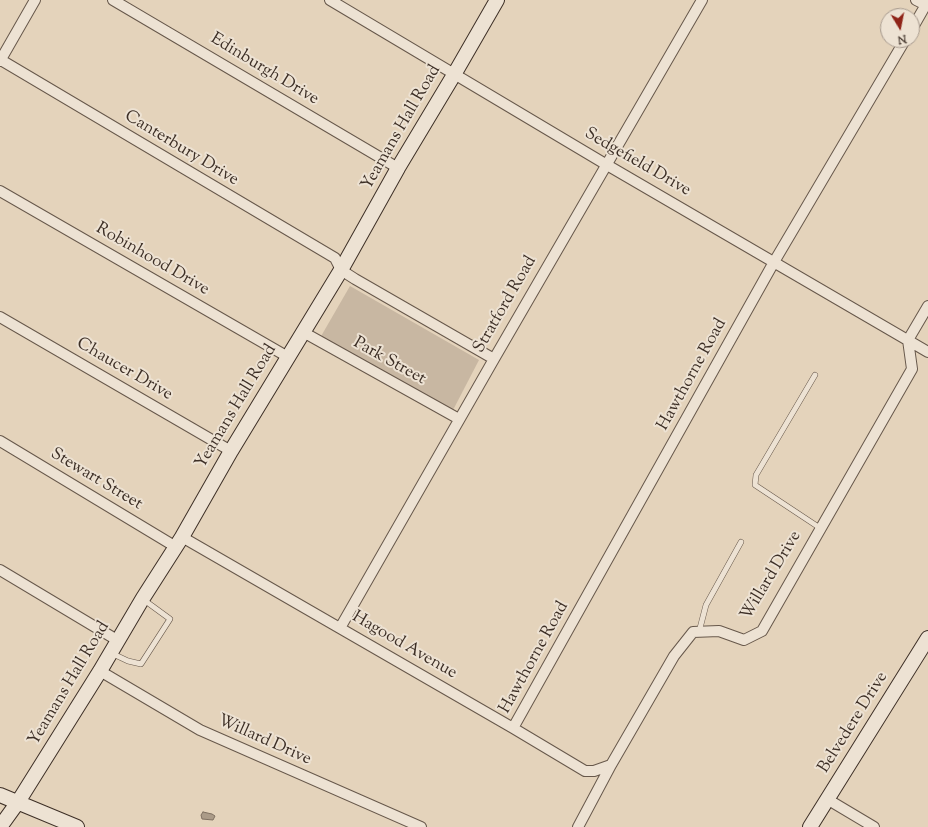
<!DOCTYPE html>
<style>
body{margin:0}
#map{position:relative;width:928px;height:827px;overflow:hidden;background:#e4d3bb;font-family:"Sorts Mill Goudy",serif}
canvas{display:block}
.north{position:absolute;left:880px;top:8px;width:40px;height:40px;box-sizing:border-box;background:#ede2d3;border:1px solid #a79a8e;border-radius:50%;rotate:170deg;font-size:11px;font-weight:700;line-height:16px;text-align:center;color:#3d2f26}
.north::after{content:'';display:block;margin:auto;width:14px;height:18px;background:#8f2418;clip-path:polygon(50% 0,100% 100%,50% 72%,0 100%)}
</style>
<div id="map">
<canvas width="928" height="827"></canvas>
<div class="north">N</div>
</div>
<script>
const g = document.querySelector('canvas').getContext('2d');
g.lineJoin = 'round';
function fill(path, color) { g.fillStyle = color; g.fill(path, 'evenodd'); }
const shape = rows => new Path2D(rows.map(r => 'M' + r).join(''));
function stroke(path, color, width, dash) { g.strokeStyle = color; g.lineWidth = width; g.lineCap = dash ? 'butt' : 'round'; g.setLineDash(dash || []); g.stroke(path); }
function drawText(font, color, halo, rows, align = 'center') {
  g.font = font + ' "Sorts Mill Goudy",serif'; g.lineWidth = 4; g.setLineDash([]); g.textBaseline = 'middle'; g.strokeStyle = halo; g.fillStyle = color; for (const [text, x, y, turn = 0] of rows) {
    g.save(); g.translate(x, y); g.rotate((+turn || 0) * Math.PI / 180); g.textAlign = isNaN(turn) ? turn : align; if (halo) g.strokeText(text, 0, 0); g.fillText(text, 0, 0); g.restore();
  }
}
const green = shape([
 [350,286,479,360,452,412,320,338]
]);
const water = shape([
 [203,812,212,814,215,816,213,820,202,819,201,815,203,812]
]);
const lane = shape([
 [815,375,756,475,755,485,820,528],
 [699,632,706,605,741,542],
 [111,653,128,661,141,664,170,619,144,600]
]);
const street = shape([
 [113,0,398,168],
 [330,0,607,165,928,352],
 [916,0,926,5],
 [912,29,928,1],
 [1,60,335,258,341,270,355,279,494,359],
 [0,61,35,0],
 [0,191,288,357],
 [0,317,231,451],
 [303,332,459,419],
 [0,441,176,547],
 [182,537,513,728,585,771,594,771,611,765],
 [0,570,117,640],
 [340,628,494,359,702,0],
 [100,671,200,730,421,827],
 [513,728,774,262,905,40],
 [827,799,874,827],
 [578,827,611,765,674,656,693,632,719,631,744,640,762,631,912,369,908,340,928,306]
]);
const secondary = shape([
 [0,795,77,827],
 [0,827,18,802,100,671,143,598,182,537,231,451,341,270,398,168,455,73,497,0],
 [810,827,928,638]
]);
const streetNames = [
 ["Edinburgh Drive",264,70,31],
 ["Yeamans Hall Road",402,128,-60],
 ["Canterbury Drive",181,149,31],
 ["Sedgefield Drive",637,163,30],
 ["Robinhood Drive",152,260,30],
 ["Stratford Road",506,305,-60],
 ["Park Street",389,362,29],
 ["Chaucer Drive",124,370,30],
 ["Hawthorne Road",693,375,-61],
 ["Yeamans Hall Road",237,407,-59],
 ["Stewart Street",96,480,31],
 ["Willard Drive",772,576,-59],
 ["Hagood Avenue",404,646,30],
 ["Hawthorne Road",535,658,-61],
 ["Yeamans Hall Road",70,684,-59],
 ["Belvedere Drive",854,723,-58],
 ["Willard Drive",264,741,24]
];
fill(green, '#c8b7a2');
fill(water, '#ab9b88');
stroke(water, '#7f7061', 1);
stroke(lane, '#67584b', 6);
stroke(street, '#67584b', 12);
stroke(secondary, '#3d2f26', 16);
stroke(lane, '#ede2d3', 5);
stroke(street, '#ede2d3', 10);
stroke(secondary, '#ede2d3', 14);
drawText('17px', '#3d2f26', '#ede2d3', streetNames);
</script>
